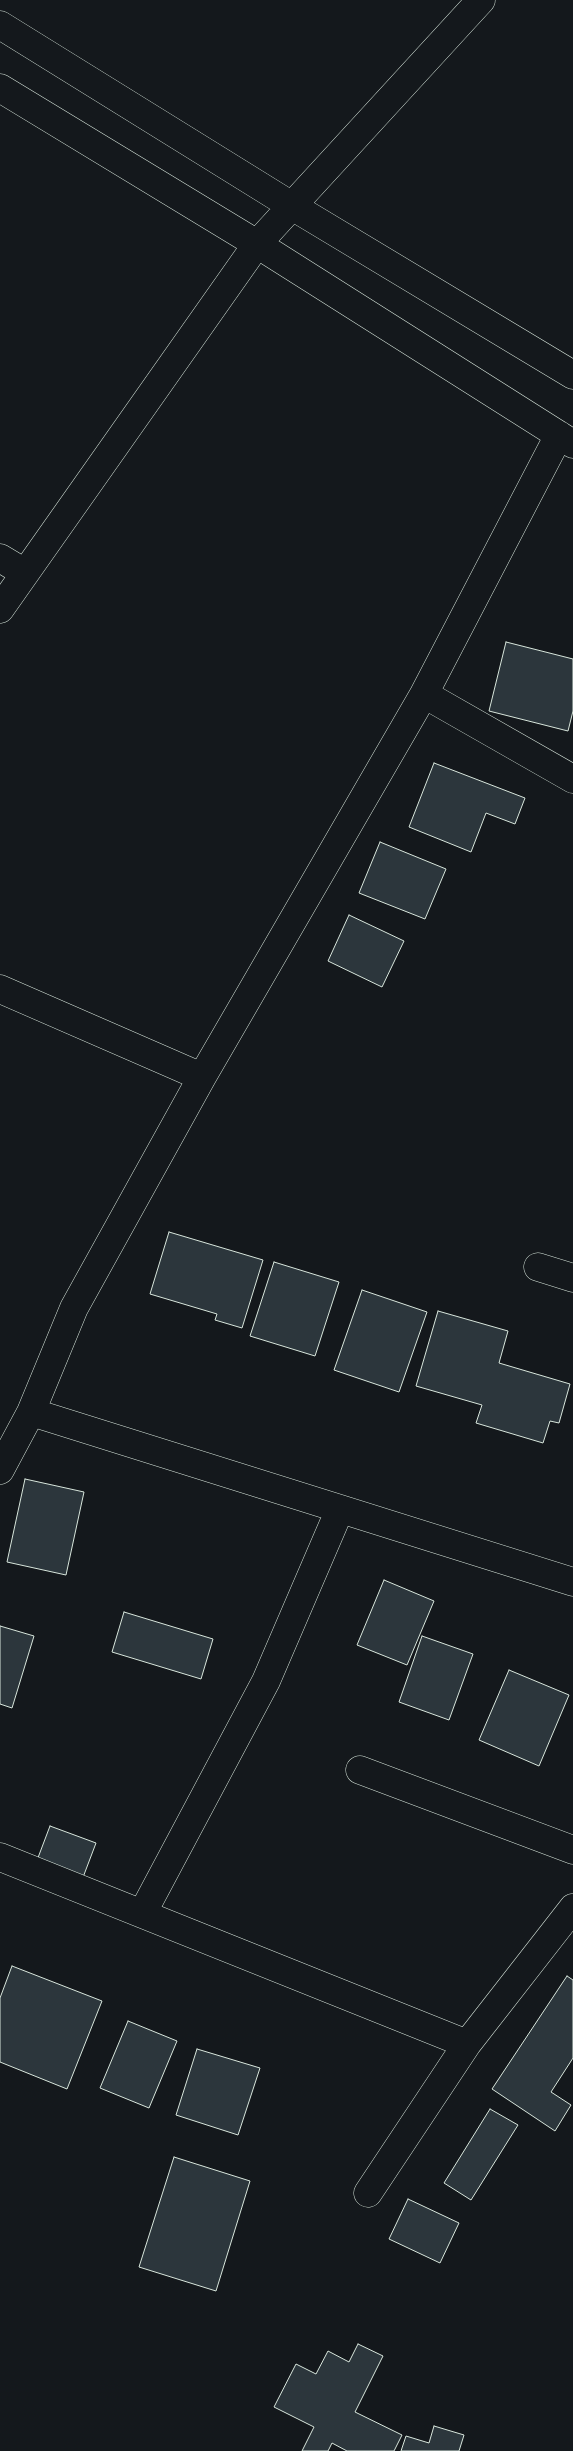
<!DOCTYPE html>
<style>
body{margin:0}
canvas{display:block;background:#14181c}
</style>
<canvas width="573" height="2451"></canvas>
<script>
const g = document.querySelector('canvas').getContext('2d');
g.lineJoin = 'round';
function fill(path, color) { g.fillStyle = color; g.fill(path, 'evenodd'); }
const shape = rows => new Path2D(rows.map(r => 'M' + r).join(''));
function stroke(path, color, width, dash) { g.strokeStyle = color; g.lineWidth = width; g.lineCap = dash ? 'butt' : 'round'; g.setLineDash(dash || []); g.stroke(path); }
const building = shape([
 [506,642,573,659,573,711,568,731,489,711,506,642],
 [434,763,525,798,515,824,486,813,471,852,409,827,434,763],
 [380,842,446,869,425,919,359,893,380,842],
 [349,915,404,941,382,987,328,961,349,915],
 [169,1232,263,1260,242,1328,215,1320,217,1314,150,1294,169,1232],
 [274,1262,339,1282,315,1356,250,1336,274,1262],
 [362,1290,427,1312,399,1392,334,1370,362,1290],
 [438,1311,508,1331,499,1363,570,1384,559,1423,550,1421,543,1443,476,1423,482,1405,416,1386,438,1311],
 [25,1479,84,1492,66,1575,7,1562,25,1479],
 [384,1580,434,1601,407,1665,357,1645,384,1580],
 [124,1612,213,1639,201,1679,112,1652,124,1612],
 [0,1626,34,1636,12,1708,0,1704,0,1626],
 [422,1636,473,1654,449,1720,399,1702,422,1636],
 [509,1670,569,1695,539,1766,479,1740,509,1670],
 [50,1826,96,1843,82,1880,36,1863,50,1826],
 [12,1966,102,2001,67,2089,0,2062,0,1998,12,1966],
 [567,1976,573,1980,573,2058,551,2092,571,2105,555,2131,492,2089,567,1976],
 [128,2021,177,2041,149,2108,100,2088,128,2021],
 [197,2049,260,2068,238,2135,176,2115,197,2049],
 [490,2109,518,2125,471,2200,444,2183,490,2109],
 [174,2157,250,2181,216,2291,139,2267,174,2157],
 [408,2199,459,2223,440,2263,389,2239,408,2199],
 [358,2344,383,2356,355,2412,402,2435,394,2451,347,2451,332,2443,328,2451,302,2451,314,2427,274,2407,296,2364,316,2374,328,2351,349,2362,358,2344],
 [434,2426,464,2435,459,2451,401,2451,406,2436,429,2443,434,2426]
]);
const minor = shape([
 [0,25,292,206,573,375],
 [0,88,257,244,573,444],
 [0,558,25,573],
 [0,609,257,244,481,0],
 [424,694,573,779],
 [0,989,202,1077],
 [538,1267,573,1278],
 [31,1412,573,1582],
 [0,1470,31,1412,74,1308,202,1077,424,694,559,435],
 [360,1770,573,1850],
 [0,1857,467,2044],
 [142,1914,266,1681,340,1509],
 [368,2193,467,2044,573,1908]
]);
fill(building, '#2c363c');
stroke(building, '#d8e6dc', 1);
stroke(minor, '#d8e6dc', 29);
stroke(minor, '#14181c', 28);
</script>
